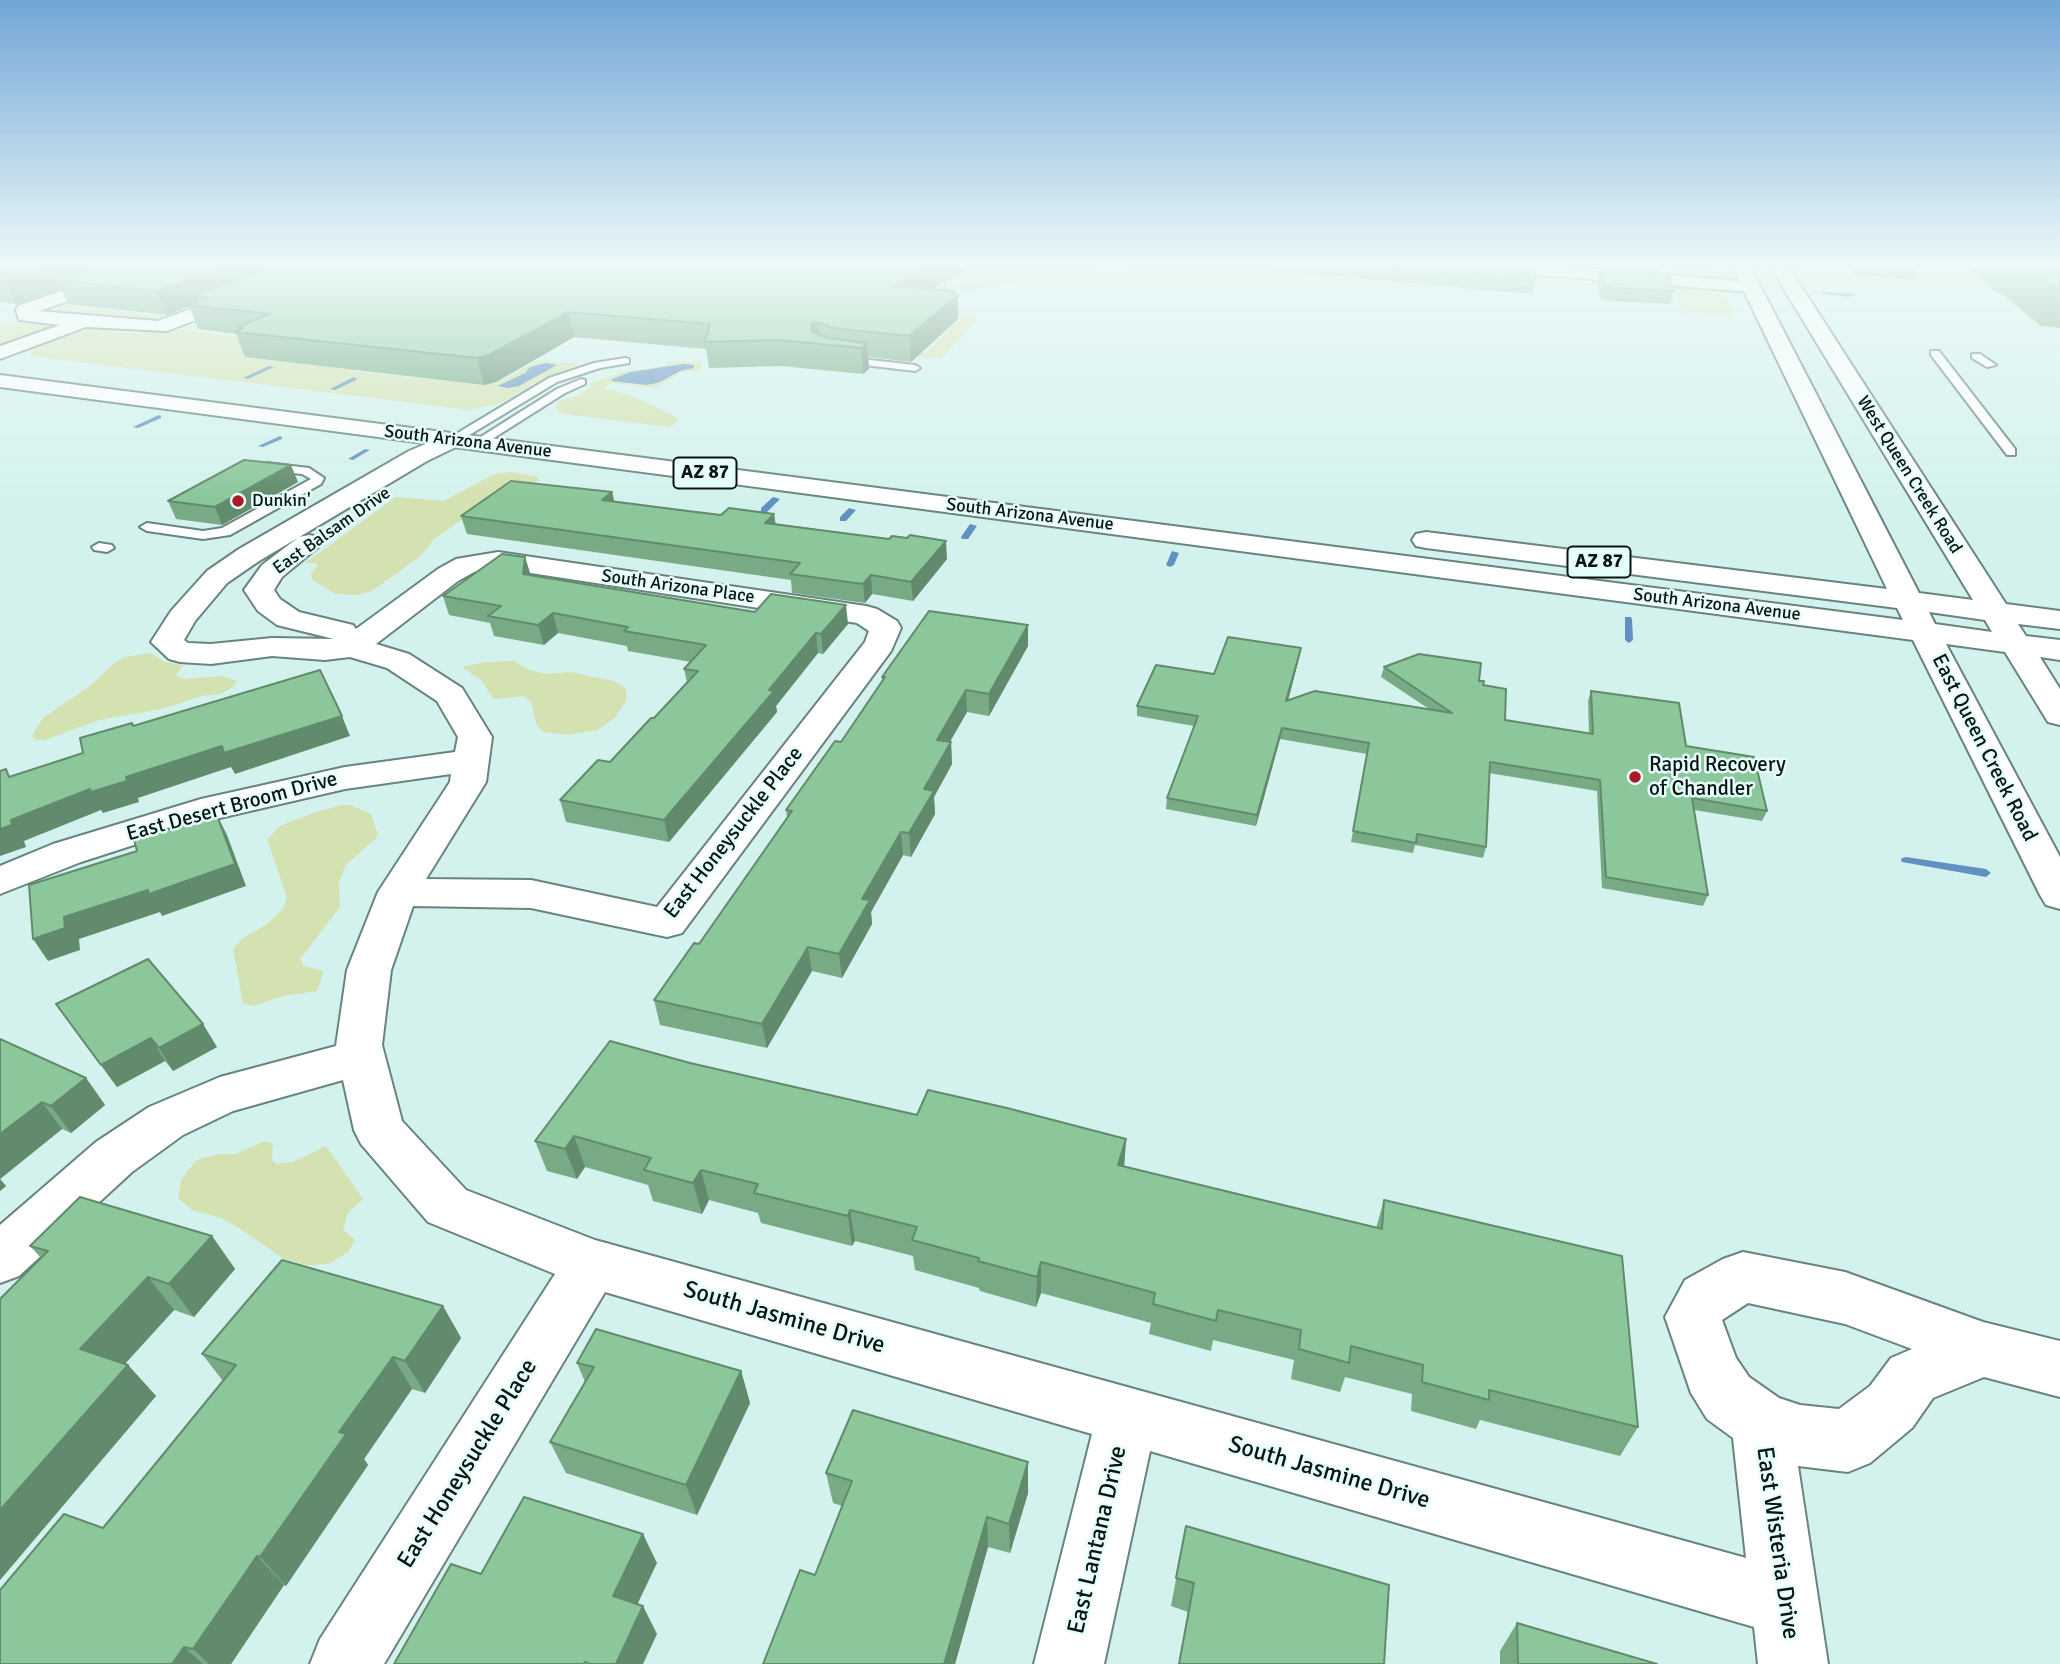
<!DOCTYPE html>
<style>
body{margin:0}
canvas{display:block;background:#d4f2ed}
</style>
<canvas width="2060" height="1664"></canvas>
<script>
const g = document.querySelector('canvas').getContext('2d');
g.lineJoin = 'round';
function fill(path, color) { g.fillStyle = color; g.fill(path, 'evenodd'); }
const shape = rows => new Path2D(rows.map(r => 'M' + r).join(''));
function stroke(path, color, width, dash) { g.strokeStyle = color; g.lineWidth = width; g.lineCap = dash ? 'butt' : 'round'; g.setLineDash(dash || []); g.stroke(path); }
function drawText(font, color, halo, rows, align = 'center') {
  g.font = font + ' Signika,sans-serif'; g.lineWidth = 5; g.setLineDash([]); g.textBaseline = 'middle'; g.strokeStyle = halo; g.fillStyle = color; for (const [text, x, y, turn = 0] of rows) {
    g.save(); g.translate(x, y); g.rotate((+turn || 0) * Math.PI / 180); g.textAlign = isNaN(turn) ? turn : align; if (halo) g.strokeText(text, 0, 0); g.fillText(text, 0, 0); g.restore();
  }
}
const green = shape([
 [991,266,1101,266,1104,268,936,296,920,293,933,287,957,284],
 [1134,266,1259,266,1253,278,1132,271],
 [1576,266,1674,273,1672,266,1716,266,1720,278,1709,280,1587,271],
 [1672,284,1724,291,1734,316,1682,312],
 [943,300,977,320,941,359,912,356,918,352,926,352,961,319,956,318,958,315],
 [55,304,179,317,151,323,46,312,45,307],
 [0,321,8,324,47,324,48,328,0,345],
 [104,329,126,334,177,329,241,337,245,358,358,368,352,371,485,385,496,383,538,360,579,364,545,378,502,403,470,410,30,356,35,347,78,332],
 [702,361,700,371,682,372,657,388,611,383,603,388,628,394,672,415,679,420,670,427,565,414,559,413,555,405,562,400,577,396,591,386,589,384,621,372,665,366,668,362],
 [512,472,539,477,538,481,506,492,457,523,433,540,422,555,372,591,357,595,335,594,312,579,311,573,318,566,315,563,305,563,396,497,444,501,494,474],
 [151,653,164,662,183,665,176,675,184,679,223,676,237,681,232,688,220,694,202,696,162,709,99,720,45,740,36,740,32,736,43,718,90,686,114,663,125,657],
 [514,661,529,670,546,674,570,672,614,681,626,689,626,701,615,718,597,730,567,735,544,732,537,726,531,702,523,696,494,699,481,680,462,667,486,662],
 [341,805,350,805,371,814,378,836,346,865,339,882,340,907,301,958,303,966,324,971,317,991,284,996,253,1006,243,1003,233,949,243,938,267,924,282,910,287,897,267,840,280,826,313,813],
 [265,1141,273,1144,272,1159,277,1164,293,1162,326,1146,363,1199,348,1213,343,1229,355,1240,349,1251,329,1264,306,1265,284,1259,239,1228,221,1218,192,1210,178,1198,181,1180,196,1160,218,1154,235,1154]
]);
const water = shape([
 [546,363,557,365,519,386,508,388,498,386,525,373,530,367],
 [683,364,694,365,694,368,680,371,660,382,647,385,612,381,612,379,631,372]
]);
const stream = shape([
 [1820,292,1852,293,1855,295,1852,297,1822,294,1820,292],
 [269,366,274,367,248,379,243,378,269,366],
 [354,377,357,379,356,380,335,390,330,389,354,377],
 [159,415,161,416,161,418,138,428,133,427,159,415],
 [280,436,282,437,282,439,263,447,258,446,280,436],
 [365,449,370,450,353,460,348,459,365,449],
 [773,497,780,499,767,512,761,512,761,508,773,497],
 [849,508,856,510,846,521,840,521,840,517,849,508],
 [970,524,977,526,968,539,962,539,961,537,970,524],
 [1172,551,1179,553,1174,565,1170,567,1166,565,1172,551],
 [1625,617,1631,617,1632,619,1633,640,1629,643,1625,640,1625,617],
 [1906,857,1986,869,1991,873,1986,877,1902,862,1901,860,1902,858,1906,857]
]);
const lane = shape([
 [1931,351,1939,351,2015,449,2015,455,2007,455,1931,355,1931,351],
 [1972,354,1980,354,1996,365,1987,367,1972,358,1972,354],
 [843,357,915,365,920,368,915,371,839,362,838,360,843,357],
 [625,358,629,359,629,363,600,368,557,382,456,443,446,440,549,378,594,363,625,358],
 [581,379,585,380,585,384,565,393,481,446,471,443,557,389,581,379],
 [267,463,309,468,324,478,321,484,230,535,203,539,147,531,140,527,147,523,203,531,222,528,311,479,302,474,263,470,261,467,267,463],
 [99,543,112,545,114,548,107,552,94,550,92,547,99,543]
]);
const street = shape([
 [134,266,160,266,158,270,39,311,158,321,304,266,329,266,327,270,167,331,86,327,0,359,0,346,60,325,19,320,16,310,18,306,134,266],
 [1481,266,1558,266,1752,282,1761,287,1752,292,1489,271,1481,266],
 [452,433,460,435,464,440,460,445,427,461,259,561,227,583,195,621,184,640,188,643,211,644,272,638,334,639,277,625,258,611,244,590,262,565,299,537,309,535,319,537,323,543,282,577,274,590,280,599,299,612,353,625,356,629,438,569,456,559,498,552,866,606,877,609,897,621,901,628,891,651,682,933,667,937,531,908,413,906,391,970,382,1045,402,1121,466,1190,595,1240,1746,1558,1733,1438,1707,1419,1691,1393,1665,1317,1685,1280,1723,1259,1743,1252,1845,1272,1983,1322,2060,1341,2060,1397,1984,1377,1933,1398,1912,1428,1870,1463,1848,1472,1798,1466,1828,1664,1758,1664,1754,1627,1150,1451,1104,1664,1034,1664,1092,1434,605,1292,384,1664,310,1664,320,1639,555,1274,428,1222,361,1144,354,1130,343,1080,233,1111,183,1135,132,1172,19,1276,0,1283,0,1225,96,1142,149,1107,220,1077,336,1046,347,970,378,892,450,782,451,774,345,789,211,820,81,862,0,894,0,866,53,844,201,799,345,767,455,752,458,737,437,701,387,668,350,657,325,660,272,656,211,664,180,662,169,659,151,642,171,611,207,571,239,549,409,451,452,433],
 [498,568,857,623,869,631,865,642,657,907,531,880,426,879,486,782,492,737,462,688,409,654,376,644,458,581,474,572,498,568],
 [1748,1303,1845,1324,1912,1349,1891,1358,1870,1386,1839,1409,1800,1405,1779,1398,1749,1377,1736,1358,1722,1320,1748,1303]
]);
const primary = shape([
 [1732,266,1750,266,1919,593,1973,600,1770,266,1788,266,2006,604,2060,611,2060,629,2018,624,2026,636,2060,640,2060,660,2040,657,2060,689,2060,725,2048,722,2005,652,1946,644,2060,857,2060,909,2046,905,2040,895,1913,640,0,387,0,375,1903,620,1897,608,1426,548,1416,546,1412,540,1416,534,1426,532,1887,589,1732,266],
 [1929,612,1985,620,1992,632,1935,624,1929,612]
]);
const wall = shape([
 [0,266,973,266,931,289,955,295,958,319,911,362,868,357,869,369,863,374,781,366,709,368,706,349,574,337,496,382,484,385,245,357,236,334,198,329,189,306,167,315,68,304,61,289,16,304,0,302],
 [1263,266,1534,266,1535,281,1532,294,1262,270],
 [1593,266,1660,266,1659,272],
 [1847,266,1920,266,1914,280,1853,275],
 [1968,266,2060,266,2060,328,2041,326,2002,294,1994,291],
 [1600,269,1674,291,1670,304,1609,301,1600,298,1597,282],
 [298,482,222,525,176,519,168,501],
 [612,492,614,501,889,539,947,559,913,601,872,594,865,603,792,593,791,580,467,534,461,516],
 [525,557,530,575,755,612,848,624,823,654,818,653,776,706,777,712,669,842,566,822,560,800,610,762,654,718,687,682,684,669,691,662,628,651,627,646,558,633,544,645,494,636,490,623,449,615,443,596],
 [1028,646,989,716,967,712,950,742,951,742,952,764,934,797,935,814,911,857,903,855,871,912,872,924,842,978,812,971,767,1048,660,1025,654,1000,699,944,787,817,786,810,841,742,882,681,882,677],
 [1301,648,1299,658,1288,701,1429,709,1381,677,1384,667,1479,681,1483,685,1505,720,1589,733,1588,701,1591,691,1686,746,1767,811,1762,821,1694,810,1708,895,1703,906,1602,888,1597,791,1489,773,1486,847,1483,858,1415,845,1413,853,1351,842,1367,754,1280,739,1256,826,1166,809,1167,798,1194,726,1137,716,1137,706,1214,674],
 [56,1004,217,1047,173,1071,165,1061,117,1087],
 [0,1039,86,1078,105,1105,71,1133,62,1129,0,1179,6,1186,0,1191],
 [690,1063,917,1115,1126,1139,1124,1166,1376,1228,1384,1200,1638,1427,1620,1456,1480,1420,1476,1429,1411,1411,1412,1394,1345,1377,1340,1392,1291,1379,1294,1360,1213,1340,1211,1351,1149,1334,1151,1323,1041,1293,1036,1307,980,1291,979,1288,915,1270,913,1256,855,1241,852,1246,761,1223,758,1213,709,1200,702,1214,653,1201,648,1185,585,1167,577,1179,547,1171,535,1141],
 [212,1236,235,1269,194,1317,174,1310,125,1364,128,1365,156,1396,0,1580,0,1299,41,1258,30,1246],
 [443,1306,461,1338,425,1393,412,1389,364,1459,368,1465,286,1586,284,1585,231,1664,0,1664,103,1528,223,1381,202,1354],
 [577,1363,741,1371,750,1403,697,1515,566,1473,550,1442,585,1382],
 [826,1473,1028,1493,1010,1553,988,1547,955,1664,763,1664,815,1575,842,1506,833,1503],
 [1186,1526,1384,1664,1179,1664,1188,1612,1171,1606],
 [1517,1623,1657,1664,1500,1664,1500,1651]
]);
const shadedWall = shape([
 [48,266,125,266,57,280,61,289,16,304,5,281],
 [225,266,296,266,208,298,196,295,199,303,188,305,189,306,167,315,157,291],
 [930,266,973,266,894,310,892,286],
 [955,291,955,297,958,295,958,319,911,362,909,336],
 [568,312,574,337,496,382,484,385,477,358],
 [818,322,821,344,813,343,811,324],
 [867,343,869,369,863,374,861,348],
 [291,465,298,482,222,525,215,507],
 [612,492,616,510,602,500],
 [774,514,777,532,765,523],
 [946,541,947,559,913,601,911,582],
 [525,557,531,576,523,574],
 [871,575,872,594,865,603,863,584],
 [846,605,848,624,823,654,821,634],
 [553,613,558,633,544,645,538,625],
 [1028,625,1028,646,989,716,989,694],
 [816,633,818,653,776,706,777,712,669,842,664,820],
 [1301,648,1299,658,1285,712,1286,701],
 [966,690,967,712,938,762,937,740],
 [342,716,350,736,235,774,231,767,138,798,139,802,103,813,101,810,24,841,26,847,0,856,0,829,11,820,90,789,222,746],
 [1282,728,1280,739,1256,826,1257,815],
 [951,742,952,764,934,797,935,814,911,857,909,833,924,789],
 [216,813,227,835,246,886,162,916,160,912,79,939,80,950,48,961,33,939],
 [901,832,903,855,871,912,872,924,842,978,839,954,862,899],
 [808,947,812,971,767,1048,762,1024],
 [203,1024,217,1047,173,1071,159,1048],
 [151,1038,165,1061,117,1087,101,1065],
 [86,1078,105,1105,71,1133,51,1106],
 [42,1102,62,1129,0,1179,6,1186,0,1191,0,1134],
 [574,1136,585,1167,577,1179,565,1149],
 [1126,1139,1124,1169,1118,1165],
 [701,1170,709,1200,702,1214,693,1183],
 [850,1210,855,1241,852,1246,848,1216],
 [212,1236,235,1269,194,1317,169,1284],
 [1041,1262,1041,1293,1036,1307,1037,1277],
 [148,1277,174,1310,109,1381,80,1349],
 [443,1306,461,1338,425,1393,405,1361],
 [393,1357,412,1389,364,1459,368,1465,286,1586,260,1557,339,1432],
 [128,1365,156,1396,0,1580,0,1510],
 [741,1371,750,1403,697,1515,686,1485],
 [1028,1462,1028,1493,1010,1553,1009,1524],
 [987,1517,988,1547,955,1664,944,1664],
 [643,1534,657,1563,628,1624,613,1596],
 [257,1556,284,1585,231,1664,209,1664,193,1649],
 [643,1606,657,1634,643,1664,616,1664],
 [184,1647,203,1664,172,1664]
]);
const building = shape([
 [0,266,48,266,5,281,0,280,0,266],
 [99,266,225,266,157,291,57,280,99,266],
 [275,266,930,266,892,286,955,291,952,294,958,295,909,336,832,328,818,322,811,324,812,332,828,338,867,343,861,348,778,340,705,342,710,324,568,312,489,355,477,358,235,332,243,328,237,327,270,314,188,305,208,298,196,295,275,266],
 [1368,266,1534,266,1535,281,1368,266],
 [2027,266,2060,266,2060,290,2058,290,2027,266],
 [1600,269,1668,274,1674,291,1613,288,1604,285,1600,269],
 [244,460,291,465,215,507,168,501,244,460],
 [511,481,612,492,602,500,688,511,721,515,729,508,774,514,765,523,889,539,892,536,907,538,910,535,946,541,911,582,871,575,863,584,790,574,800,563,461,516,511,481],
 [502,554,525,557,523,574,755,612,771,594,846,605,821,634,816,633,769,690,774,691,664,820,560,800,598,760,610,762,651,718,654,718,698,671,684,669,706,645,624,631,628,627,553,613,538,625,488,616,501,606,443,596,502,554],
 [929,611,1028,625,989,694,966,690,937,740,951,742,924,789,934,791,909,833,901,832,862,899,870,900,839,954,808,947,762,1024,654,1000,694,943,699,944,792,811,786,810,835,741,841,742,885,677,882,677,929,611],
 [1228,637,1301,648,1286,701,1315,691,1452,713,1384,667,1419,654,1481,663,1479,681,1484,681,1483,685,1506,689,1505,720,1593,734,1591,691,1679,703,1686,746,1754,757,1767,811,1692,798,1708,895,1606,877,1600,780,1490,762,1486,847,1417,834,1416,843,1353,831,1369,743,1282,728,1257,815,1167,798,1198,716,1137,706,1156,665,1214,674,1228,637],
 [320,670,342,716,224,753,222,746,126,777,127,781,91,792,90,789,11,820,12,825,0,829,0,771,6,769,9,777,83,753,80,738,132,723,133,726,320,670],
 [216,813,235,864,149,894,148,890,64,917,65,928,33,939,29,885,137,851,134,840,216,813],
 [148,959,203,1024,159,1048,151,1038,101,1065,56,1004,148,959],
 [0,1039,86,1078,51,1106,42,1102,0,1134,0,1039],
 [610,1041,690,1063,917,1115,928,1090,1007,1108,1126,1139,1118,1165,1382,1229,1384,1200,1622,1256,1638,1427,1489,1390,1489,1400,1422,1382,1423,1365,1351,1346,1349,1363,1299,1349,1301,1330,1218,1310,1216,1321,1153,1304,1155,1293,1041,1262,1037,1277,978,1261,979,1258,912,1240,917,1227,850,1210,848,1216,754,1193,758,1184,701,1170,693,1183,644,1170,651,1158,574,1136,565,1149,535,1141,610,1041],
 [80,1197,212,1236,169,1284,148,1277,80,1349,128,1365,0,1510,0,1299,48,1251,30,1246,80,1197],
 [282,1260,443,1306,405,1361,393,1357,339,1432,346,1434,260,1557,257,1556,193,1649,184,1647,172,1664,0,1664,0,1590,64,1514,103,1528,236,1365,202,1354,282,1260],
 [596,1329,741,1371,686,1485,550,1442,594,1367,577,1363,596,1329],
 [853,1410,1028,1462,1009,1524,987,1517,944,1664,763,1664,800,1570,815,1575,852,1481,826,1473,853,1410],
 [524,1497,643,1534,613,1596,643,1606,616,1664,590,1664,585,1662,584,1664,394,1664,451,1564,481,1574,524,1497],
 [1186,1526,1389,1585,1384,1664,1179,1664,1194,1583,1176,1578,1186,1526],
 [1517,1623,1657,1664,1518,1664,1517,1623]
]);
const markers = [
 [238,501,7,"#ac1927"],
 [1635,777,7,"#ac1927"]
];
const farStreetnames = [
 ["South Arizona Avenue",468,442,7],
 ["West Queen Creek Road",1909,475,58],
 ["South Arizona Avenue",1030,515,7],
 ["East Balsam Drive",332,531,-35],
 ["South Arizona Place",678,587,8],
 ["South Arizona Avenue",1717,605,7]
];
const farPoinames = [
 ["Dunkin'",252,501]
];
const shields = [
 [705,473,63],
 [1599,562,63]
];
const shieldNames = [
 ["AZ 87",705,473],
 ["AZ 87",1599,562]
];
const streetNames = [
 ["East Queen Creek Road",1984,748,63],
 ["East Desert Broom Drive",232,807,-15],
 ["East Honeysuckle Place",734,833,-52]
];
const poiNames = [
 ["Rapid Recovery",1649,765],
 ["of Chandler",1649,789]
];
const nearStreetnames = [
 ["South Jasmine Drive",784,1318,16],
 ["East Honeysuckle Place",468,1464,-58],
 ["South Jasmine Drive",1329,1473,16],
 ["East Lantana Drive",1098,1540,-77],
 ["East Wisteria Drive",1777,1543,82]
];
fill(green, '#d4e2b1');
fill(water, '#6191c0');
fill(stream, '#6191c0');
stroke(lane, '#698480', 4);
stroke(street, '#698480', 4);
stroke(primary, '#698480', 4);
fill(lane, '#fff');
fill(street, '#fff');
fill(primary, '#fff');
fill(wall, '#78ab85');
fill(shadedWall, '#618b6c');
fill(building, '#8bc79b');
stroke(building, '#618b6c', 2);
const sky = g.createLinearGradient(0, 0, 0, 499);
sky.addColorStop(0, '#72a6d8');
sky.addColorStop(0.53, '#ecf9f7');
sky.addColorStop(1, '#ecf9f700');
g.fillStyle = sky;
g.fillRect(0, 0, 2060, 499);
for (const [x, y, r, color] of markers) { const dot = new Path2D(); dot.arc(x, y, r, 0, 2 * Math.PI); g.fillStyle = color; g.fill(dot); stroke(dot, '#e6fefa', 2.5); }
drawText('18px', '#0a1513', '#e6fefa', farStreetnames);
drawText('18px', '#0a1513', '#e6fefa', farPoinames, 'left');
for (const [x, y, w] of shields) { const box = new Path2D(); box.roundRect(x - w / 2, y - 15.5, w, 31, 5); g.fillStyle = '#e6fefa'; g.fill(box); stroke(box, '#0a1513', 2); }
drawText('bold 19px', '#0a1513', null, shieldNames);
drawText('21px', '#0a1513', '#e6fefa', streetNames);
drawText('21px', '#0a1513', '#e6fefa', poiNames, 'left');
drawText('24px', '#0a1513', '#e6fefa', nearStreetnames);
</script>
